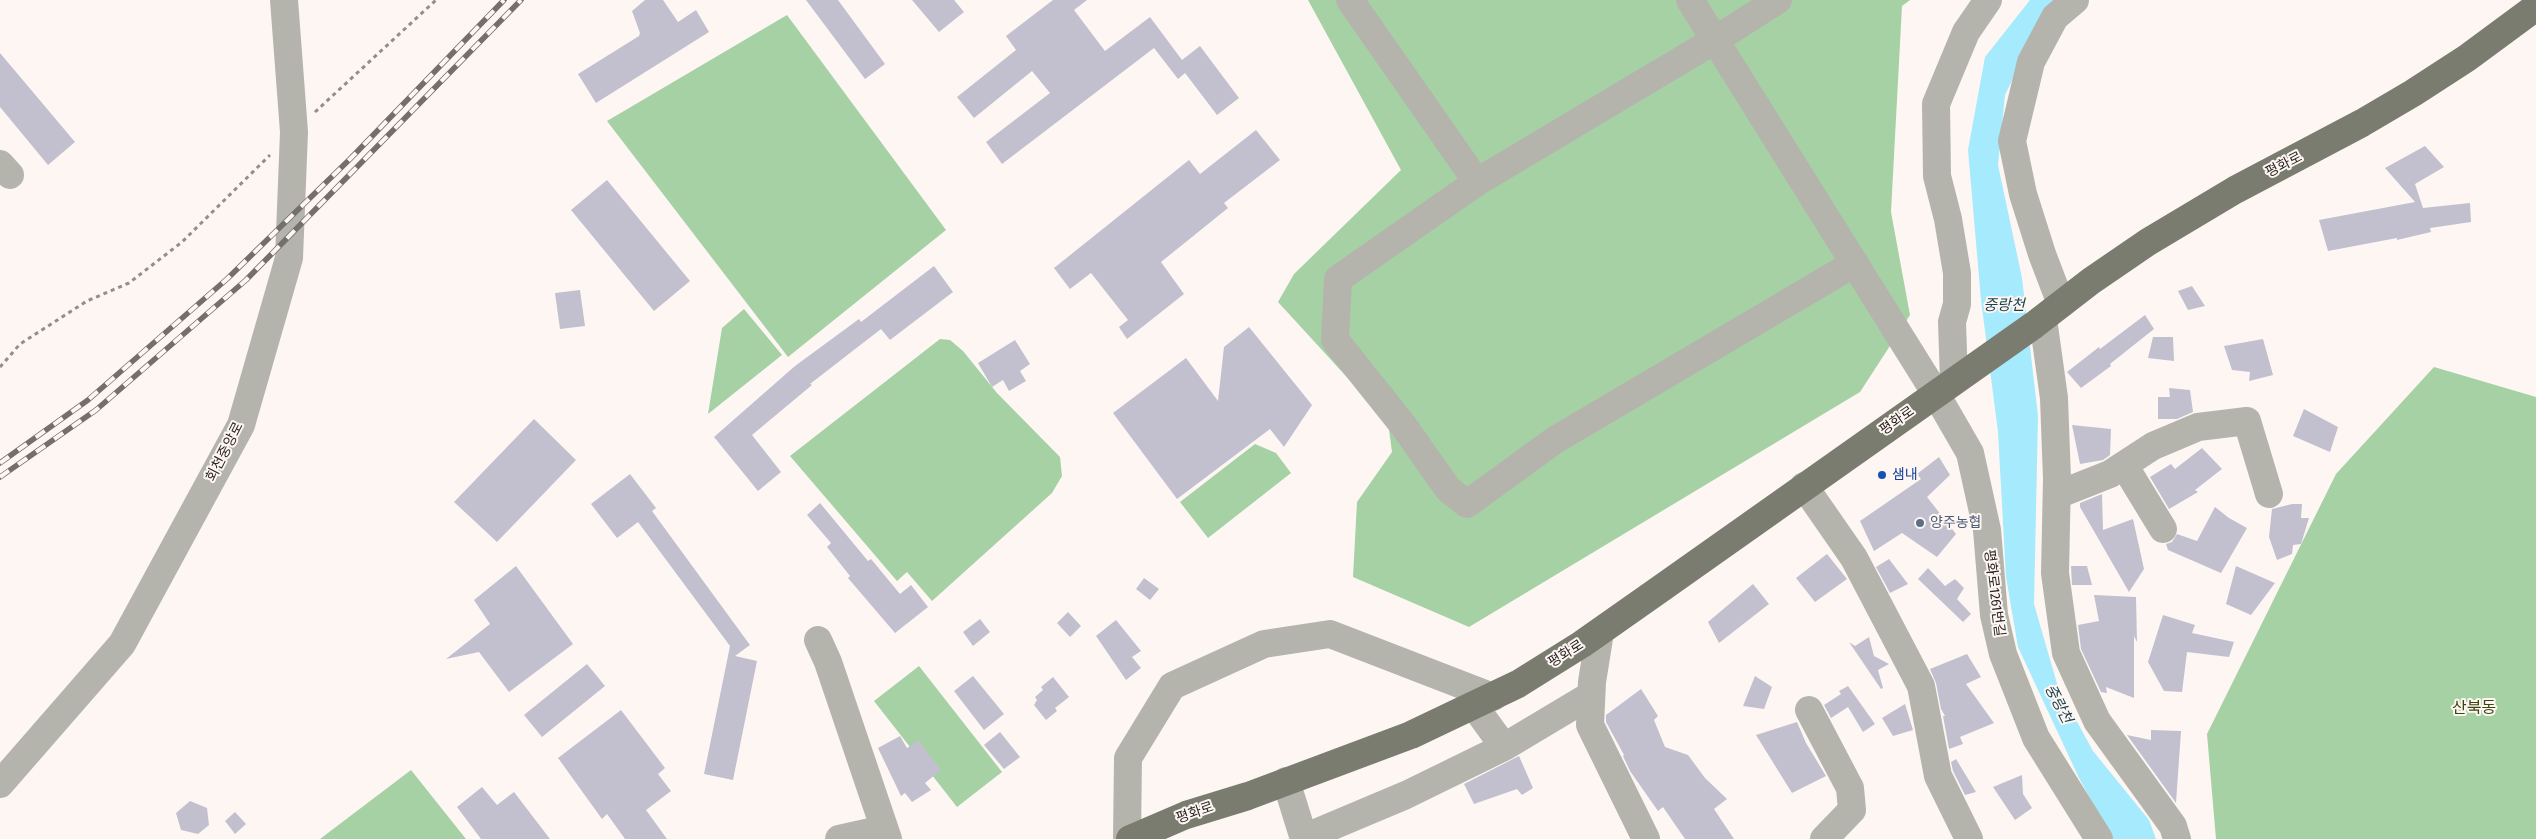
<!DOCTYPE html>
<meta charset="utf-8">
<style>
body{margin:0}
canvas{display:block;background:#fdf6f3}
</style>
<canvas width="2536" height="839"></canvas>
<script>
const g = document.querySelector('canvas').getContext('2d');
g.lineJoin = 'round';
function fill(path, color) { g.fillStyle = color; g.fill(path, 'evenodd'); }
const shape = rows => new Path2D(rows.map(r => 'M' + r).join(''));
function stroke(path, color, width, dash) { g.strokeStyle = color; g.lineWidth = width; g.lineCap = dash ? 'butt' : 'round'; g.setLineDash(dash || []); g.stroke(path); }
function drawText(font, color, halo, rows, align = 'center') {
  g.font = font + ' "Fira Sans Condensed","Noto Sans KR",sans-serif'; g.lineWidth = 4; g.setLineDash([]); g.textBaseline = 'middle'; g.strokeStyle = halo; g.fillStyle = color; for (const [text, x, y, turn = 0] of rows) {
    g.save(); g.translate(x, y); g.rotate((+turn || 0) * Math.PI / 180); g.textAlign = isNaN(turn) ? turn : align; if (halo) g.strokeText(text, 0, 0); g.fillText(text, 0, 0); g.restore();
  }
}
const green = shape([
 [1308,0,1910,0,1902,6,1891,212,1910,315,1860,392,1469,627,1353,577,1357,502,1392,452,1388,422,1278,302,1294,274,1401,170],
 [787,15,946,230,788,357,607,121],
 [744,309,782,355,708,414,722,328],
 [940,339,950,340,963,351,997,393,1060,457,1062,476,1052,493,932,601,907,572,897,581,790,456],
 [2434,367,2536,397,2536,839,2216,839,2207,734,2336,474],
 [1255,444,1276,453,1291,473,1208,538,1180,502],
 [919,666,1002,772,957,807,874,701],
 [411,770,466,839,320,839]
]);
const water = shape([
 [2030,0,2059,0,2046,10,2005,95,1998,165,2022,278,2038,416,2034,604,2058,687,2093,751,2149,820,2156,839,2112,839,2079,778,2018,647,2006,577,1998,432,1981,300,1968,150,1985,57]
]);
const building = shape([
 [645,0,663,0,678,22,696,10,709,32,596,103,578,74,639,36,640,33,632,11],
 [806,0,838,0,885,64,865,79],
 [912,0,954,0,964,12,939,32],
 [1053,0,1087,0,1074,10,1105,51,1150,17,1182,60,1200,46,1239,98,1217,115,1185,73,1178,79,1154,48,1002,164,986,142,1050,93,1032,71,974,118,957,97,1016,50,1006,36],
 [0,53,75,142,48,165,0,107],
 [1256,130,1280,160,1224,203,1228,208,1161,262,1184,294,1127,339,1119,327,1128,320,1091,273,1070,289,1054,268,1189,160,1200,174],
 [2425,146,2444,167,2415,184,2423,208,2470,203,2471,222,2430,228,2431,232,2397,240,2397,238,2328,251,2319,220,2415,202,2385,168],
 [607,180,690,281,654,311,571,210],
 [934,266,953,292,890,340,881,329,810,384,812,385,752,435,781,472,758,491,714,437,795,366,859,319,861,322],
 [2192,286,2205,306,2188,310,2178,291],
 [580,290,585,326,560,329,555,293],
 [2145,315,2154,329,2110,364,2111,366,2081,388,2067,372,2099,347,2100,349],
 [1249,327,1312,405,1284,447,1270,429,1177,499,1113,413,1186,358,1218,401,1224,347],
 [2153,337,2173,337,2174,361,2148,358],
 [2263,339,2273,375,2249,381,2250,372,2232,370,2224,346],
 [1015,340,1030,364,1020,371,1026,381,1009,391,1003,380,992,387,978,363],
 [2169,388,2190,390,2193,412,2177,419,2158,419,2158,397,2170,397],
 [2304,409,2338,427,2330,452,2293,436],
 [534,419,576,460,497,542,454,502],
 [2072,425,2111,429,2110,455,2103,460,2080,464],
 [2202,448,2222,469,2195,490,2198,492,2169,509,2150,477,2171,464,2175,469],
 [1939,457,1950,475,1927,497,1956,534,1937,557,1902,533,1874,551,1860,521,1921,479,1917,474],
 [630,474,656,508,652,511,750,645,735,656,757,661,733,780,704,774,730,646,638,522,617,538,591,504],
 [2102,494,2103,530,2133,519,2144,569,2129,592,2080,507,2080,503],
 [820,503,868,561,871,559,900,594,911,585,928,607,895,633,848,578,850,576,827,547,831,543,807,515],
 [2292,504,2302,504,2301,518,2309,518,2301,544,2293,545,2292,554,2277,560,2269,537,2272,509],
 [2215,507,2229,518,2247,528,2221,573,2168,550,2166,544,2172,542,2177,534,2197,541],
 [1827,554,1847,579,1815,602,1796,578],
 [1889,559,1908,584,1890,593,1876,567],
 [516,566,573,644,509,692,479,652,446,659,490,624,474,600],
 [2071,566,2087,566,2092,585,2072,585],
 [2236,566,2275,583,2251,615,2226,604],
 [1928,568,1945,586,1955,579,1964,588,1957,599,1971,614,1963,622,1918,579],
 [1144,578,1159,589,1150,600,1136,589],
 [1753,584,1769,604,1719,643,1708,622],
 [2094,595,2136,597,2137,642,2134,636,2134,698,2106,687,2107,693,2101,692,2081,649,2078,625,2099,621],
 [1068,612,1081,626,1070,637,1057,623],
 [2163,615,2195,625,2192,633,2234,642,2229,657,2187,652,2182,692,2164,691,2148,662],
 [980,619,990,632,973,646,963,632],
 [1116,620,1141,651,1132,657,1141,668,1126,680,1096,636],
 [1869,637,1874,656,1889,664,1878,670,1883,688,1881,689,1849,642,1855,646],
 [1967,654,1981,677,1966,684,1994,723,1960,737,1963,744,1949,749,1943,716,1945,716,1941,709,1936,683,1930,669],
 [587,664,605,686,542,737,524,715],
 [973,676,1004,714,984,730,954,691],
 [1755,676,1772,687,1764,709,1743,706],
 [1053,677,1069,697,1055,708,1057,711,1046,720,1034,705,1037,700,1035,697,1043,690,1041,687],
 [1848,686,1875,724,1863,732,1848,707,1831,718,1824,705,1841,694,1839,691],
 [1641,689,1658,716,1654,720,1665,747,1688,755,1705,778,1727,799,1714,809,1734,839,1685,839,1663,807,1658,811,1630,771,1623,756,1624,755,1606,722,1606,715],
 [1905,704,1913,730,1893,736,1882,718],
 [621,710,665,768,658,774,671,791,646,810,667,839,625,839,607,814,602,819,558,758],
 [1797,722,1806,743,1826,776,1792,793,1756,735],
 [2151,730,2181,731,2176,803,2127,735,2151,740],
 [1000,732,1020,757,1004,769,984,745],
 [900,736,907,748,918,740,941,770,925,783,931,790,912,802,905,793,901,796,878,748],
 [1519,756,1533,788,1522,795,1517,789,1474,804,1464,784],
 [1956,759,1976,792,1965,795,1953,771,1951,762],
 [2022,775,2023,794,2032,808,2015,820,1993,787],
 [482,787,497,805,514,792,550,839,481,839,457,807],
 [190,801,207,808,209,825,198,834,181,830,176,813],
 [235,812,246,824,235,834,225,821]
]);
const path = shape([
 [315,112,436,0],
 [0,367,20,344,87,301,129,283,182,242,270,155]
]);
const minor = shape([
 [1350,0,1477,182],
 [1690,0,1936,394,1970,453,1987,530,1994,615,2003,654,2036,738,2099,839],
 [1778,0,1715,40,1477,182,1338,279,1335,340,1403,425,1448,489,1467,504,1555,440,1855,263],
 [0,164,10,175],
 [2061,304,2042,254,2023,194,2012,141,2031,62,2055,17,2075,0],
 [2043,319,2054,398,2057,479,2055,573,2066,653,2097,721,2173,826,2177,839],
 [1954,381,1952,322,1957,304,1957,273,1948,219,1937,176,1936,104,1966,32,1988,0],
 [2124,465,2163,529],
 [1804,486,1854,558,1921,686,1938,776,1969,839],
 [2057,495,2110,474,2153,446,2198,427,2247,421,2269,494],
 [1600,632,1592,682,1590,725,1646,839],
 [818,640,828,662,888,839],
 [1809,710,1850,788,1852,810,1824,839],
 [1504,747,1591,695],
 [1286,781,1304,839],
 [0,784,122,644,241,425,289,258,294,132,284,0],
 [1304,838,1406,795,1504,747,1475,707],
 [839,839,884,829],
 [1127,839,1128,758,1172,686,1264,644,1330,634,1493,697]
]);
const major = shape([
 [1130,839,1186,815,1248,796,1411,735,1518,684,1582,644,1656,592,2034,325,2091,281,2148,242,2235,190,2362,123,2413,93,2467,58,2536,7]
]);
const rail = shape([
 [0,463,88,400,227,279,350,159,504,0],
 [0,477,96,410,246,280,521,0]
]);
const markers = [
 [1882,475,5,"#1a4fb4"],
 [1920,523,5,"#5c6f8a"]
];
const streetNames = [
 ["평화로",2284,165,-27],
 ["평화로",1897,421,-35],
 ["회천중앙로",225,452,-63],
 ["평화로1261번길",1994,593,83],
 ["평화로",1566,654,-32],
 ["평화로",1195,813,-19]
];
const transitNames = [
 ["샘내",1892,475]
];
const serviceNames = [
 ["양주농협",1930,523]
];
const waterNames = [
 ["중랑천",2004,306],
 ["중랑천",2058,704,63]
];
const quarterNames = [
 ["산북동",2474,709]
];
fill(green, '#a6d1a4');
fill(water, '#a5ebfd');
fill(building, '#c2c0cf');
stroke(path, '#948d8a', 3, [4, 4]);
stroke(minor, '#b4b4ad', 28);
stroke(major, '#7b7c70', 28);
stroke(rail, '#756f6c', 5.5);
stroke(rail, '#fdf6f3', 4, [11]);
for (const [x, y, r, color] of markers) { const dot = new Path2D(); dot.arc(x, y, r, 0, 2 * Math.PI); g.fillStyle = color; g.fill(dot); stroke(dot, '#fdf6f3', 2); }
drawText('14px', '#2c2623', '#fdf6f3', streetNames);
drawText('14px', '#164399', '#fdf6f3', transitNames, 'left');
drawText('14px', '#4e5e75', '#fdf6f3', serviceNames, 'left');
drawText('italic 15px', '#1a434d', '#fdf6f3', waterNames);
drawText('16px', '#3a460c', '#fdf6f3', quarterNames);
</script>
